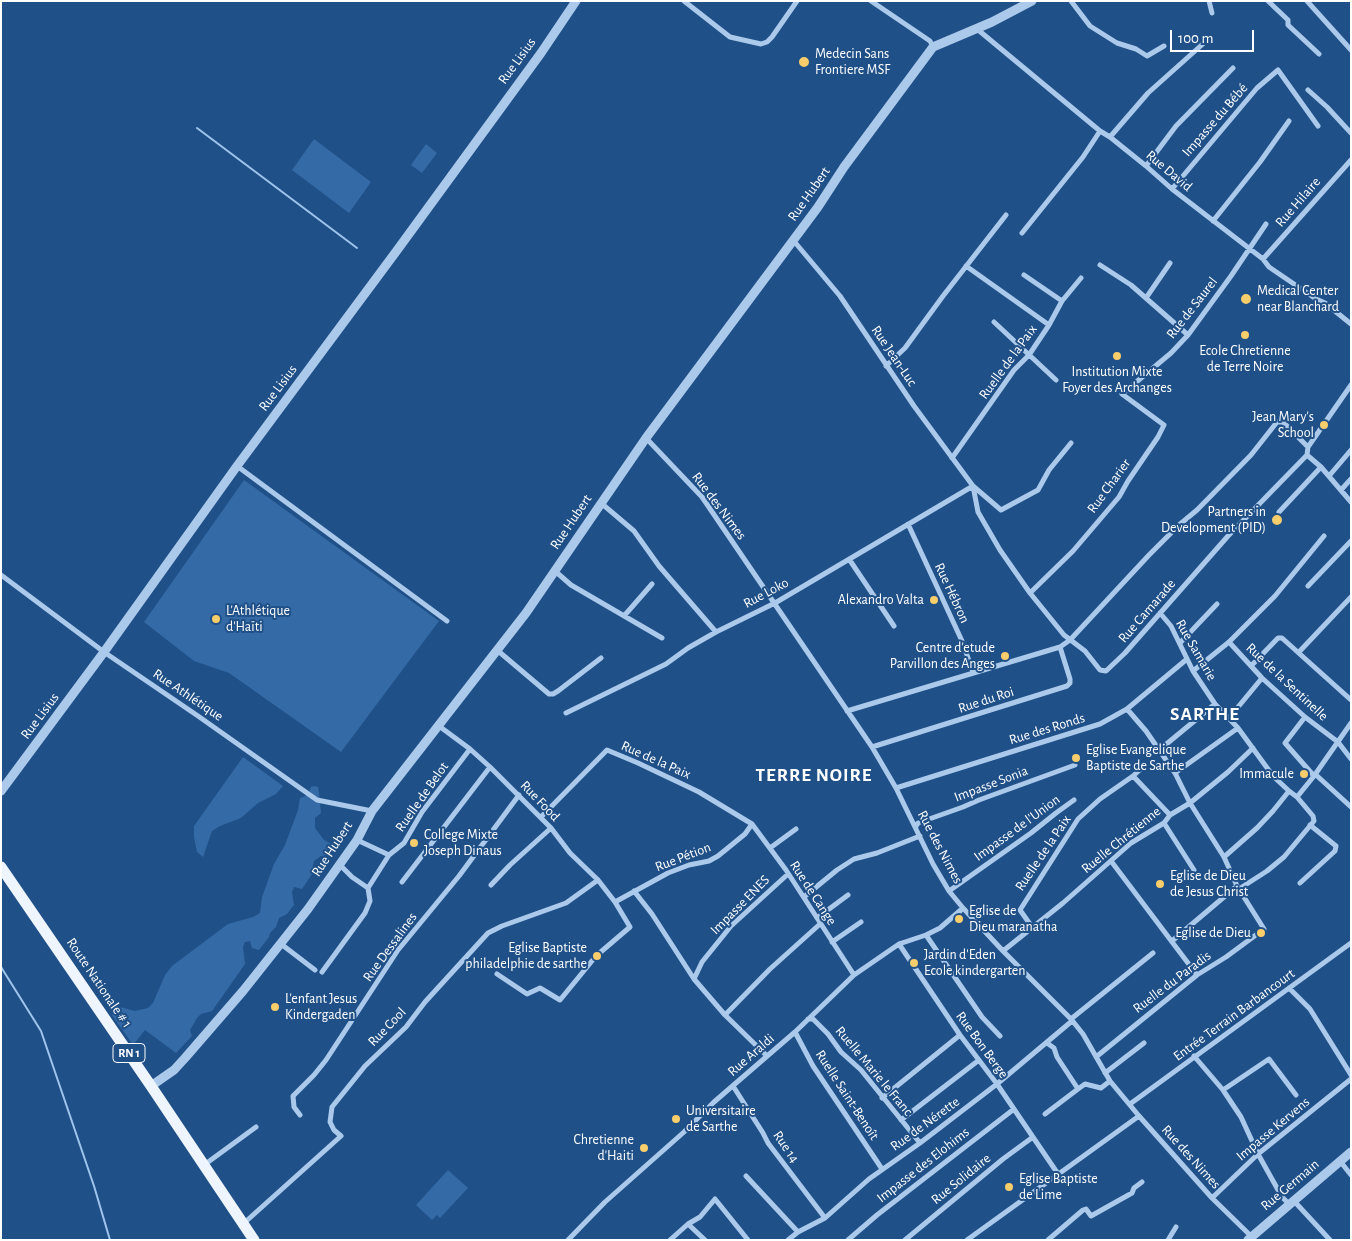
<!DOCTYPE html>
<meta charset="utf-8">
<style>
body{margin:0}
#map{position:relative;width:1352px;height:1241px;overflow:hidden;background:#205088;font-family:"Alegreya Sans",sans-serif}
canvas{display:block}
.frame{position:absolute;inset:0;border:2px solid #fff;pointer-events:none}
.scale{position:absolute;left:1170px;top:30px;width:84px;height:22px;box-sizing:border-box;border:2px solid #fff;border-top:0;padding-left:6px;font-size:15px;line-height:18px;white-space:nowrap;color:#fff;-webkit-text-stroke:4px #205088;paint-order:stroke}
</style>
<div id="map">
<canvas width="1352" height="1241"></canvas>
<div class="frame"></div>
<div class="scale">100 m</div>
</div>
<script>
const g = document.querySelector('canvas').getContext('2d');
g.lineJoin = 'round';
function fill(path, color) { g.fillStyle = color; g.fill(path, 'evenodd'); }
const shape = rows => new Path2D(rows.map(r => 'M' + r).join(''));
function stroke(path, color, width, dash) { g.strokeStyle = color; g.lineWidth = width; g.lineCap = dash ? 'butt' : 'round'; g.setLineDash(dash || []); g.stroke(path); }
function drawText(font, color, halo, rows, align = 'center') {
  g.font = font + ' "Alegreya Sans",sans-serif'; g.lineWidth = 4; g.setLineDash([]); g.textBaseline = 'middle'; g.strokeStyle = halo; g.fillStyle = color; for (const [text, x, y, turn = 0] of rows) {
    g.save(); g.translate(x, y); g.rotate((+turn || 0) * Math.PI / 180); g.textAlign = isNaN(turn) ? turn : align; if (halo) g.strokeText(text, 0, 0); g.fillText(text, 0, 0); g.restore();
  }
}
const green = shape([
 [314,139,371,182,349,213,292,170],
 [426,144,437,153,422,173,411,165],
 [244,480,439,621,341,752,229,673,194,661,144,622],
 [243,757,283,786,276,794,258,803,241,818,220,826,212,831,203,857,197,852,194,837,194,826],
 [314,786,318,787,319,793,321,813,315,818,315,828,324,840,335,846,336,850,328,855,321,856,314,861,313,866,314,871,302,889,294,887,292,892,294,905,287,914,279,918,276,927,270,933,269,937,259,950,252,948,250,941,245,942,243,947,245,964,243,967,212,1011,201,1014,197,1018,190,1030,192,1036,176,1053,145,1030,133,1045,112,1015,120,1007,135,1011,148,1008,153,1003,165,975,172,966,228,924,253,917,260,913,262,897,274,864,285,845,298,810,300,798,308,795,311,787],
 [448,1170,468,1188,440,1218,437,1215,432,1220,416,1205]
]);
const stream = shape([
 [197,128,357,248],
 [955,921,962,911],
 [1,967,41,1031,94,1186,110,1240]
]);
const minor = shape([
 [684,1,730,37,761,44,767,42,772,37,797,1],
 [871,1,930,41,933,47],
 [1071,1,1090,26,1117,43,1136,49,1147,56,1164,46],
 [1209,1,1212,13],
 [1268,1,1288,20,1288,25,1319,54],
 [1307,1,1351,50],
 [977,29,1100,131,1110,137,1146,166,1172,189,1263,259,1269,267,1316,299,1325,303,1351,324],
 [1308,90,1327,107,1351,133],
 [1110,137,1148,93,1205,42],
 [1146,166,1176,126,1233,68],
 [1172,189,1257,88,1278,70,1318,126],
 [1213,221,1260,162,1289,121],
 [1022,233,1083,157,1100,131],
 [793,240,840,296,914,406,973,486,1001,510,1038,490,1049,470,1071,443],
 [1263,259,1351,160],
 [1100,265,1131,285,1188,335],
 [966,266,1049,325],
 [1024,275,1062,301],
 [1146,298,1170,263],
 [994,322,1056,380],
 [886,366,905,348,943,296,1006,215],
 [646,438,702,497,872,747,896,788,933,864,949,891,963,908,1003,951,1071,1019,1083,1034,1110,1081,1139,1116,1212,1198,1253,1238],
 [1307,455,1321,467,1351,502],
 [952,458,1014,370,1029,355,1049,325,1062,301,1081,278],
 [237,466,447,621],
 [1329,476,1351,450],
 [973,486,978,512,1000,550,1030,593,1064,635,1085,651,1100,670,1106,671,1125,653,1228,536,1307,455,1308,447,1351,385],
 [1341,490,1351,479],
 [601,503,634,531,659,566,716,632],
 [1279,512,1321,467],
 [908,524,962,641,973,672],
 [849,559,894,626],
 [555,571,571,585,662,638],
 [1,575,104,652,198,716,317,800,372,811],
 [1308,586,1351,541],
 [1030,593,1073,551,1119,497,1128,481,1158,437,1164,425,1122,394,1171,353,1188,335,1231,276,1266,224],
 [1160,613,1171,626,1193,671,1215,704,1238,728,1273,776,1289,791],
 [624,616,652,584],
 [1229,642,1262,678,1305,717,1338,742,1351,759],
 [1180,643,1217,604],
 [497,650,549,694,553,694,558,691,601,658],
 [1299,652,1351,597],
 [1251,666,1278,638,1282,638,1351,700],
 [1193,671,1229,642,1275,596,1324,536],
 [847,711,1060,647,1070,640,1149,555,1179,525,1197,510,1251,455,1277,422,1283,422,1308,447],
 [566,713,666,664,688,648,716,632,775,603,973,486],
 [1305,717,1285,743,1314,776],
 [1229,718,1262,678],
 [439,726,470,749,490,767,551,828,570,853,598,880,615,902,630,927,596,956,560,1000,540,988,527,994,497,974],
 [872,747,1067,686,1070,683,1070,679,1060,647],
 [1158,751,1215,704],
 [1175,773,1238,728],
 [1315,774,1351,807],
 [1133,776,1144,766],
 [896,788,1100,724,1127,709,1187,659],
 [1297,797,1314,776,1351,723],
 [541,817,607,750,638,763,699,792,752,824,786,870,854,975],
 [1164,823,1194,870],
 [916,826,918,823,963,807,979,800,1075,765],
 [357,840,389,855,404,843,422,812,470,749],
 [770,848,796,829],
 [1224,857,1257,828,1273,811,1289,791,1297,797,1313,816,1314,821,1284,857,1267,871,1239,889],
 [1111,861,1197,975],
 [340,865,352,877,368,888],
 [402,882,490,767],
 [1300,883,1335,851,1336,846,1310,825],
 [491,885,510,865,551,828],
 [634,891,652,914,694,979,725,1015,767,1056],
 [949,891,1031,833,1056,813,1074,800],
 [804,897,837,870,854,859,877,853,920,836],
 [615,902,668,873,689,865,709,861,718,856,745,834,752,824],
 [817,918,848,895],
 [1032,927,1020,910,1078,819,1100,799,1133,776,1170,815],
 [926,935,982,1017,1000,1036],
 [1172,941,1237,886],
 [832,942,861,922],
 [281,944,315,970],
 [899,944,960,1035,997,1084,1058,1174],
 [1003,951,1063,903,1131,843,1164,823,1170,815,1190,803,1228,772,1253,748],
 [322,972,365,913,370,901,368,888,389,855],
 [694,979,702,962,731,926,788,874],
 [1289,988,1310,1009,1351,1075],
 [725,1015,770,969,820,924],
 [808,1019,813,1019,828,1034,841,1052,861,1070,920,1143],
 [1071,1019,1153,953],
 [795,1032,813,1066,882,1169],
 [1047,1043,1054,1048,1057,1057,1078,1089,1085,1084,1101,1088,1110,1081],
 [1194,1056,1223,1090,1241,1117,1258,1154,1282,1197,1289,1204],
 [1096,1057,1197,975,1226,957,1264,929,1237,886,1224,857,1190,803,1175,773,1146,731,1127,709],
 [1105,1073,1144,1043],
 [733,1086,763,1133,768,1143,825,1218],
 [1223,1090,1269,1059,1296,1095],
 [882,1098,960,1035],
 [1130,1104,1351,943],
 [1045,1114,1078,1089],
 [300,1115,294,1107,293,1096,314,1075,326,1060,398,950,459,876,519,795],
 [901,1120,979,1060],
 [1340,1161,1351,1175],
 [204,1165,256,1127],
 [746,1176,798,1232],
 [1212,1198,1258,1154,1351,1079],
 [1294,1201,1330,1240],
 [243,1224,341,1136,334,1130,330,1122,332,1107,365,1066,406,1027,425,1002,488,933,502,926,566,903,598,880],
 [688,1224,705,1240],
 [568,1240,605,1202,684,1132,714,1102,795,1032,854,975,899,944,926,935,940,928,963,908],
 [670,1240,688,1224,700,1217,715,1199,748,1240],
 [788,1240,798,1232,825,1218,869,1179,920,1143,997,1084,1072,1021],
 [848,1240,877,1215,1014,1109],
 [905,1240,1003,1159,1033,1137],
 [967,1240,1139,1116],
 [1048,1240,1083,1210,1086,1209,1091,1216,1132,1193,1134,1188,1142,1182],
 [1168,1240,1176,1227]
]);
const tertiary = shape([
 [1,791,104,652,237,466,398,249,541,53,576,1],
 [151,1086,174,1070,185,1058,243,991,308,909,357,840,372,811,526,613,646,438,818,207,844,167,933,47,992,22,1032,1],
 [1248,1240,1351,1152]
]);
const primary = shape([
 [1,867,151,1086,254,1240]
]);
const markers = [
 [804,62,6,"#f8cd6c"],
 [1246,299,6,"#f8cd6c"],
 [1245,335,5,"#f8cd6c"],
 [1117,356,5,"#f8cd6c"],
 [1324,425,5,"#f8cd6c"],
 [1277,520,6,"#f8cd6c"],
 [934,600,5,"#f8cd6c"],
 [216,619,5,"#f8cd6c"],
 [1005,656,5,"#f8cd6c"],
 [1076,758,5,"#f8cd6c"],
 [1304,774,5,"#f8cd6c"],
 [414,843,5,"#f8cd6c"],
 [1160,884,5,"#f8cd6c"],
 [959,919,5,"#f8cd6c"],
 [1261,933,5,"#f8cd6c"],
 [597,956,5,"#f8cd6c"],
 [914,963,5,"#f8cd6c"],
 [275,1007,5,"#f8cd6c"],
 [676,1119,5,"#f8cd6c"],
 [644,1148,5,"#f8cd6c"],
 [1009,1187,5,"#f8cd6c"]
];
const shields = [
 [129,1053,32]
];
const shieldNames = [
 ["RN 1",129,1053]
];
const poiNames = [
 ["Medecin Sans",815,54],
 ["Frontiere MSF",815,70],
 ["Medical Center",1257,291],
 ["near Blanchard",1257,307],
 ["Ecole Chretienne",1245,351,"center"],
 ["de Terre Noire",1245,367,"center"],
 ["Institution Mixte",1117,372,"center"],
 ["Foyer des Archanges",1117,388,"center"],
 ["Jean Mary's",1314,417,"right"],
 ["School",1314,433,"right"],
 ["Partners in",1266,512,"right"],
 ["Development (PID)",1266,528,"right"],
 ["Alexandro Valta",924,600,"right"],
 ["L'Athlétique",226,611],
 ["d'Haïti",226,627],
 ["Centre d'etude",995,648,"right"],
 ["Parvillon des Anges",995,664,"right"],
 ["Eglise Evangelique",1086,750],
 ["Baptiste de Sarthe",1086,766],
 ["Immacule",1294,774,"right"],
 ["College Mixte",424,835],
 ["Joseph Dinaus",424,851],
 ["Eglise de Dieu",1170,876],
 ["de Jesus Christ",1170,892],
 ["Eglise de",969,911],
 ["Dieu maranatha",969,927],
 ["Eglise de Dieu",1251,933,"right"],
 ["Eglise Baptiste",587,948,"right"],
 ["philadelphie de sarthe",587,964,"right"],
 ["Jardin d'Eden",924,955],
 ["Ecole kindergarten",924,971],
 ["L'enfant Jesus",285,999],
 ["Kindergaden",285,1015],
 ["Universitaire",686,1111],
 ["de Sarthe",686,1127],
 ["Chretienne",634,1140,"right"],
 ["d'Haiti",634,1156,"right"],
 ["Eglise Baptiste",1019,1179],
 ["de Lime",1019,1195]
];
const streetNames = [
 ["Rue Lisius",517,61,-54],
 ["Impasse du Bébé",1215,120,-49],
 ["Rue David",1169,171,40],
 ["Rue Hubert",809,194,-55],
 ["Rue Hilaire",1298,202,-49],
 ["Rue de Saurel",1192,308,-52],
 ["Rue Jean-Luc",894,356,56],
 ["Ruelle de la Paix",1008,362,-54],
 ["Rue Lisius",278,388,-53],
 ["Rue Charier",1109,486,-54],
 ["Rue des Nimes",719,506,53],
 ["Rue Hubert",571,522,-56],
 ["Rue Loko",766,593,-28],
 ["Rue Hébron",952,593,65],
 ["Rue Camarade",1147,611,-49],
 ["Rue Samarie",1196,650,60],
 ["Rue de la Sentinelle",1287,682,43],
 ["Rue Athlétique",188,695,34],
 ["Rue du Roi",986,700,-18],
 ["Rue Lisius",40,716,-53],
 ["Rue des Ronds",1047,729,-17],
 ["Rue de la Paix",656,760,24],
 ["Impasse Sonia",991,784,-21],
 ["Ruelle de Belot",422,797,-55],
 ["Rue Food",540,801,46],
 ["Impasse de l'Union",1017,828,-36],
 ["Ruelle Chrétienne",1121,840,-39],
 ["Rue des Nimes",940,847,62],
 ["Rue Hubert",332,849,-57],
 ["Ruelle de la Paix",1043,853,-56],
 ["Rue Pétion",683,857,-21],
 ["Rue de Cange",813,893,57],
 ["Impasse ENES",740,905,-45],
 ["Rue Dessalines",390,947,-54],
 ["Ruelle du Paradis",1172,982,-37],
 ["Route Nationale # 1",99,983,56],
 ["Entrée Terrain Barbancourt",1234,1015,-36],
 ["Rue Cool",387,1027,-46],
 ["Rue Bon Berge",982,1045,54],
 ["Rue Araldi",751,1055,-41],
 ["Ruelle Marie le Franc",874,1071,50],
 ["Ruelle Saint-Benoît",847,1095,57],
 ["Rue de Nérette",925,1124,-36],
 ["Impasse Kervens",1273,1129,-40],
 ["Rue 14",786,1147,56],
 ["Rue des Nimes",1191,1157,48],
 ["Impasse des Elohims",923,1165,-38],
 ["Rue Solidaire",961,1179,-39],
 ["Rue Germain",1290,1185,-40]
];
const districtNames = [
 ["SARTHE",1205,714],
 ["TERRE NOIRE",814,775]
];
fill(green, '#346aa6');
stroke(stream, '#9fc4ec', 2);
stroke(minor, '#abc9ea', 5);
stroke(tertiary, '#abc9ea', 9);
stroke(primary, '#eff5fe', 11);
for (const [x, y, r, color] of markers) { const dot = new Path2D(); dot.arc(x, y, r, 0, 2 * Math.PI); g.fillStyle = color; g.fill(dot); stroke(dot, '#205088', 2); }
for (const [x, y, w] of shields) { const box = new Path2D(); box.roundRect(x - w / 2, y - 9.5, w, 19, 4); g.fillStyle = '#205088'; g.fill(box); stroke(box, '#fff', 1); }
drawText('bold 12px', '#fff', null, shieldNames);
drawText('14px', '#fff', '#205088', poiNames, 'left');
drawText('14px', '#fff', '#205088', streetNames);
g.letterSpacing = '1px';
drawText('bold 19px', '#fff', '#205088', districtNames);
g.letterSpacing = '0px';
</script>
